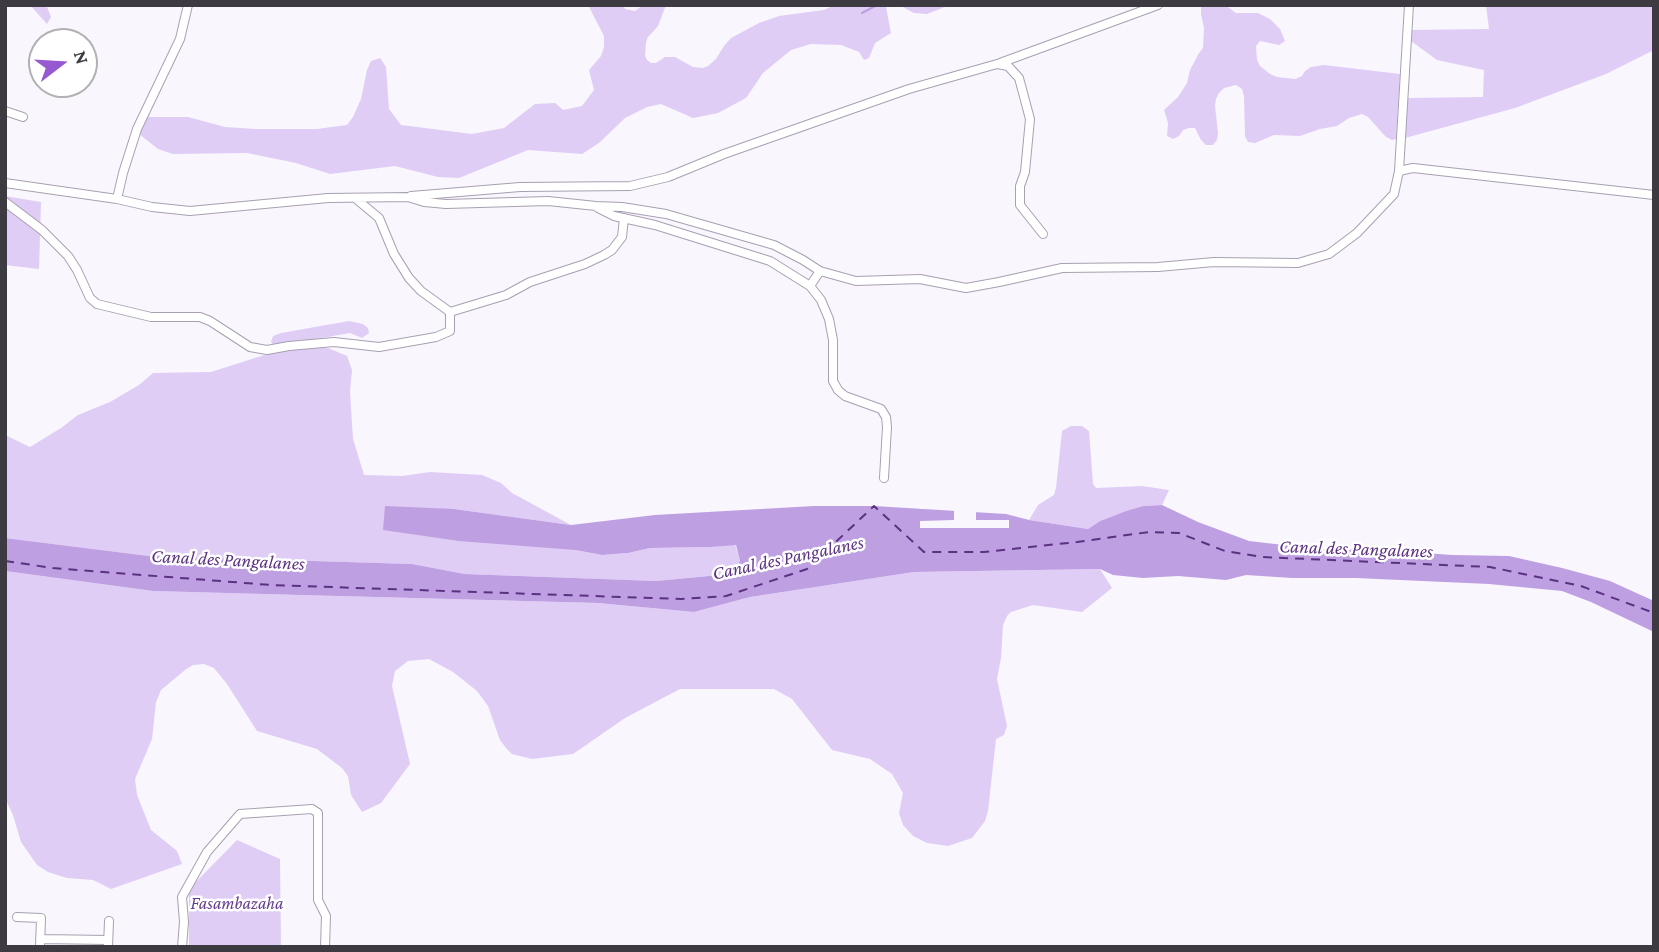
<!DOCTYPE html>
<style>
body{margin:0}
#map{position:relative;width:1659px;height:952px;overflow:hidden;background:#f9f6fe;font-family:"Crimson Pro",serif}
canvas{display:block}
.frame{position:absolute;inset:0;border:7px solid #3d3a41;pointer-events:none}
.north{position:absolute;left:28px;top:28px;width:70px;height:70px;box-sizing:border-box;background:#fff;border:2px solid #b1b0b3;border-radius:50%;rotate:73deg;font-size:19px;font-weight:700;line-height:28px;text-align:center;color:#3d3a41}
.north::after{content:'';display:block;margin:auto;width:24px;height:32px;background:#9659cf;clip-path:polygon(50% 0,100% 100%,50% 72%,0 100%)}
</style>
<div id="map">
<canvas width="1659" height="952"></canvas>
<div class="frame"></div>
<div class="north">N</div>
</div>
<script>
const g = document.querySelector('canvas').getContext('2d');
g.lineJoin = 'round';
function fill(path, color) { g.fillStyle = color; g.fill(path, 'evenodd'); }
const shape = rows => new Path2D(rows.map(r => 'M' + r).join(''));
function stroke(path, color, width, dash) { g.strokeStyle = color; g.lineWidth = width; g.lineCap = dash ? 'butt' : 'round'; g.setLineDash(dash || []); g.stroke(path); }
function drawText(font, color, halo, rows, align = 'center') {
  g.font = font + ' "Crimson Pro",serif'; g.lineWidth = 5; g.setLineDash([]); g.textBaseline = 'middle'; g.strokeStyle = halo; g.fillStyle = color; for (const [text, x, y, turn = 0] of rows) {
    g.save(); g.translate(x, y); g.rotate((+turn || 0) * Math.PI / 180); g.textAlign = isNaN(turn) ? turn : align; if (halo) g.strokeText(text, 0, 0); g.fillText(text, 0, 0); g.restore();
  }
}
const green = shape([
 [30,5,45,5,47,7,51,17,47,24],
 [588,5,623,5,625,9,635,11,643,5,666,5,658,26,648,37,646,42,645,56,647,60,651,63,656,63,665,57,675,57,693,67,703,68,708,66,716,59,724,46,731,38,759,23,779,16,824,10,834,5,891,5,886,7,891,33,875,43,869,58,864,60,859,52,841,45,811,44,791,50,763,73,746,98,718,113,693,118,661,104,647,107,625,118,599,143,582,154,528,150,459,178,438,177,395,166,330,174,296,163,247,153,173,154,158,149,139,134,146,117,188,117,225,127,256,129,317,129,347,125,353,117,361,99,367,70,371,61,380,58,386,67,389,109,401,125,472,134,504,128,535,104,555,103,563,110,582,106,594,90,589,70,601,56,604,47,604,36],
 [899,5,950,5,927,14,914,13],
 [1201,5,1225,5,1236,13,1258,13,1270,19,1280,29,1285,41,1279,45,1260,41,1256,46,1257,60,1260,66,1270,74,1277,77,1295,79,1302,76,1305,71,1311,67,1324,65,1400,74,1396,139,1392,140,1386,137,1368,117,1362,114,1349,118,1337,126,1320,129,1300,136,1274,135,1255,143,1248,142,1245,136,1244,96,1242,89,1236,85,1224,88,1219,93,1216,99,1215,106,1218,133,1217,140,1213,145,1206,145,1201,140,1195,128,1189,128,1183,130,1179,136,1173,139,1167,136,1168,123,1164,110,1178,97,1187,83,1190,70,1199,53,1203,48,1204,28,1201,14],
 [1486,5,1654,5,1654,50,1606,74,1515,108,1405,138,1406,98,1483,97,1484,70,1437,60,1411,41,1411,30,1489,29],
 [5,196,41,202,39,269,5,265],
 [349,321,363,324,368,328,369,333,362,338,350,333,277,346,274,346,271,342,273,336,281,333],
 [308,347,328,348,347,356,352,370,350,392,353,439,364,475,402,476,430,472,482,475,501,483,512,493,571,525,454,509,575,550,602,555,628,553,650,548,711,547,735,544,740,561,730,574,656,581,465,574,412,564,149,556,5,538,5,435,30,447,61,428,78,415,110,402,139,385,153,373,211,372,274,352],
 [1071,426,1082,426,1089,431,1093,484,1096,488,1142,486,1169,490,1162,505,1143,506,1126,511,1100,521,1088,529,1029,520,1038,505,1054,495,1056,488,1062,431],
 [1100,569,1112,588,1082,612,1033,605,1011,612,1007,616,1003,625,1001,658,997,679,1007,726,1004,735,996,739,988,811,985,821,972,838,948,846,927,843,913,836,903,825,899,813,903,793,892,774,870,759,832,750,792,699,774,689,680,689,625,718,573,754,532,759,512,754,506,748,500,740,488,706,477,691,453,672,429,659,408,661,395,671,392,686,410,764,381,803,362,812,351,795,348,776,342,768,317,749,257,731,227,684,214,668,204,664,193,665,185,670,161,690,156,702,152,739,135,779,137,795,151,830,177,851,182,864,111,889,93,880,67,878,48,872,37,865,21,842,13,815,5,798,5,571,153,591,598,603,694,612,750,597,914,572],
 [237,840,280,859,281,947,189,947,189,889]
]);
const water = shape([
 [1162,505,1198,522,1249,541,1326,550,1369,549,1452,555,1509,556,1562,568,1610,581,1654,601,1654,632,1591,602,1562,591,1489,584,1356,578,1292,578,1246,575,1226,580,1178,576,1143,578,1113,575,1100,569,914,572,750,597,694,612,598,603,153,591,5,571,5,538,149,556,412,564,465,574,656,581,730,574,740,561,736,545,711,547,650,548,628,553,602,555,575,550,459,541,383,530,385,506,454,509,571,525,655,515,814,506,874,506,1006,514,1029,520,1088,529,1100,521,1126,511,1143,506]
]);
const pier = shape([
 [920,506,976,509,976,520,1009,520,1009,528,920,528,920,521,954,520,954,509,920,509]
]);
const stream = shape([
 [862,13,877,5]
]);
const ferry = shape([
 [5,561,53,568,271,585,681,599,726,596,807,569,874,506,924,552,984,552,1077,542,1149,532,1179,533,1225,551,1262,557,1490,567,1581,586,1654,613]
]);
const minor = shape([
 [1000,63,1158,5],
 [5,111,23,117],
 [1399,171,1413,168,1654,195],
 [5,183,117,199,152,207,190,211,328,198,408,197,424,202,446,204,548,201,596,206,622,207,666,214,774,245,803,260,820,271],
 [411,196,520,187,630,186,668,177,724,154,909,89,997,64,1008,66,1019,78,1030,119,1025,172,1020,186,1020,205,1043,234],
 [355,198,379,218,394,254,409,278,421,291,450,312],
 [117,199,123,173,137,129,180,39,188,5],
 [5,202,42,230,68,256,77,270,90,298,97,304,151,317,200,317,210,321,250,347,267,350,289,346,334,342,379,347,436,337,450,331,450,312],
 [598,208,614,216,655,225,770,261,810,286,821,300,829,319,833,340,833,381,838,390,845,396,881,409,886,417,887,427,884,478],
 [810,286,820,271,856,281,920,279,966,288,999,282,1062,268,1158,267,1214,262,1298,263,1329,254,1357,233,1394,194,1399,171,1409,5],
 [450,312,506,295,530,282,585,264,604,255,612,250,622,237,624,218],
 [17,917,41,918,40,947],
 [40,939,108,940],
 [108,947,109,921],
 [182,947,184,922,182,897,207,852,240,814,312,809,318,813,318,900,326,916,325,947]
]);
const parkNames = [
 ["Fasambazaha",237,903]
];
const waterNames = [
 ["Canal des Pangalanes",1356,549,2],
 ["Canal des Pangalanes",788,558,-12],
 ["Canal des Pangalanes",228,560,3]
];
fill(green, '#dfcdf6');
fill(water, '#be9fe2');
fill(pier, '#f9f6fe');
stroke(stream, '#be9fe2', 2);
stroke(ferry, '#5b3281', 2, [9, 7]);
stroke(minor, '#a8a0b1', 10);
stroke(minor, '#fff', 8);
drawText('italic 18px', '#663d8d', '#fff', parkNames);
drawText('italic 19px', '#5b3281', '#fff', waterNames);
</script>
